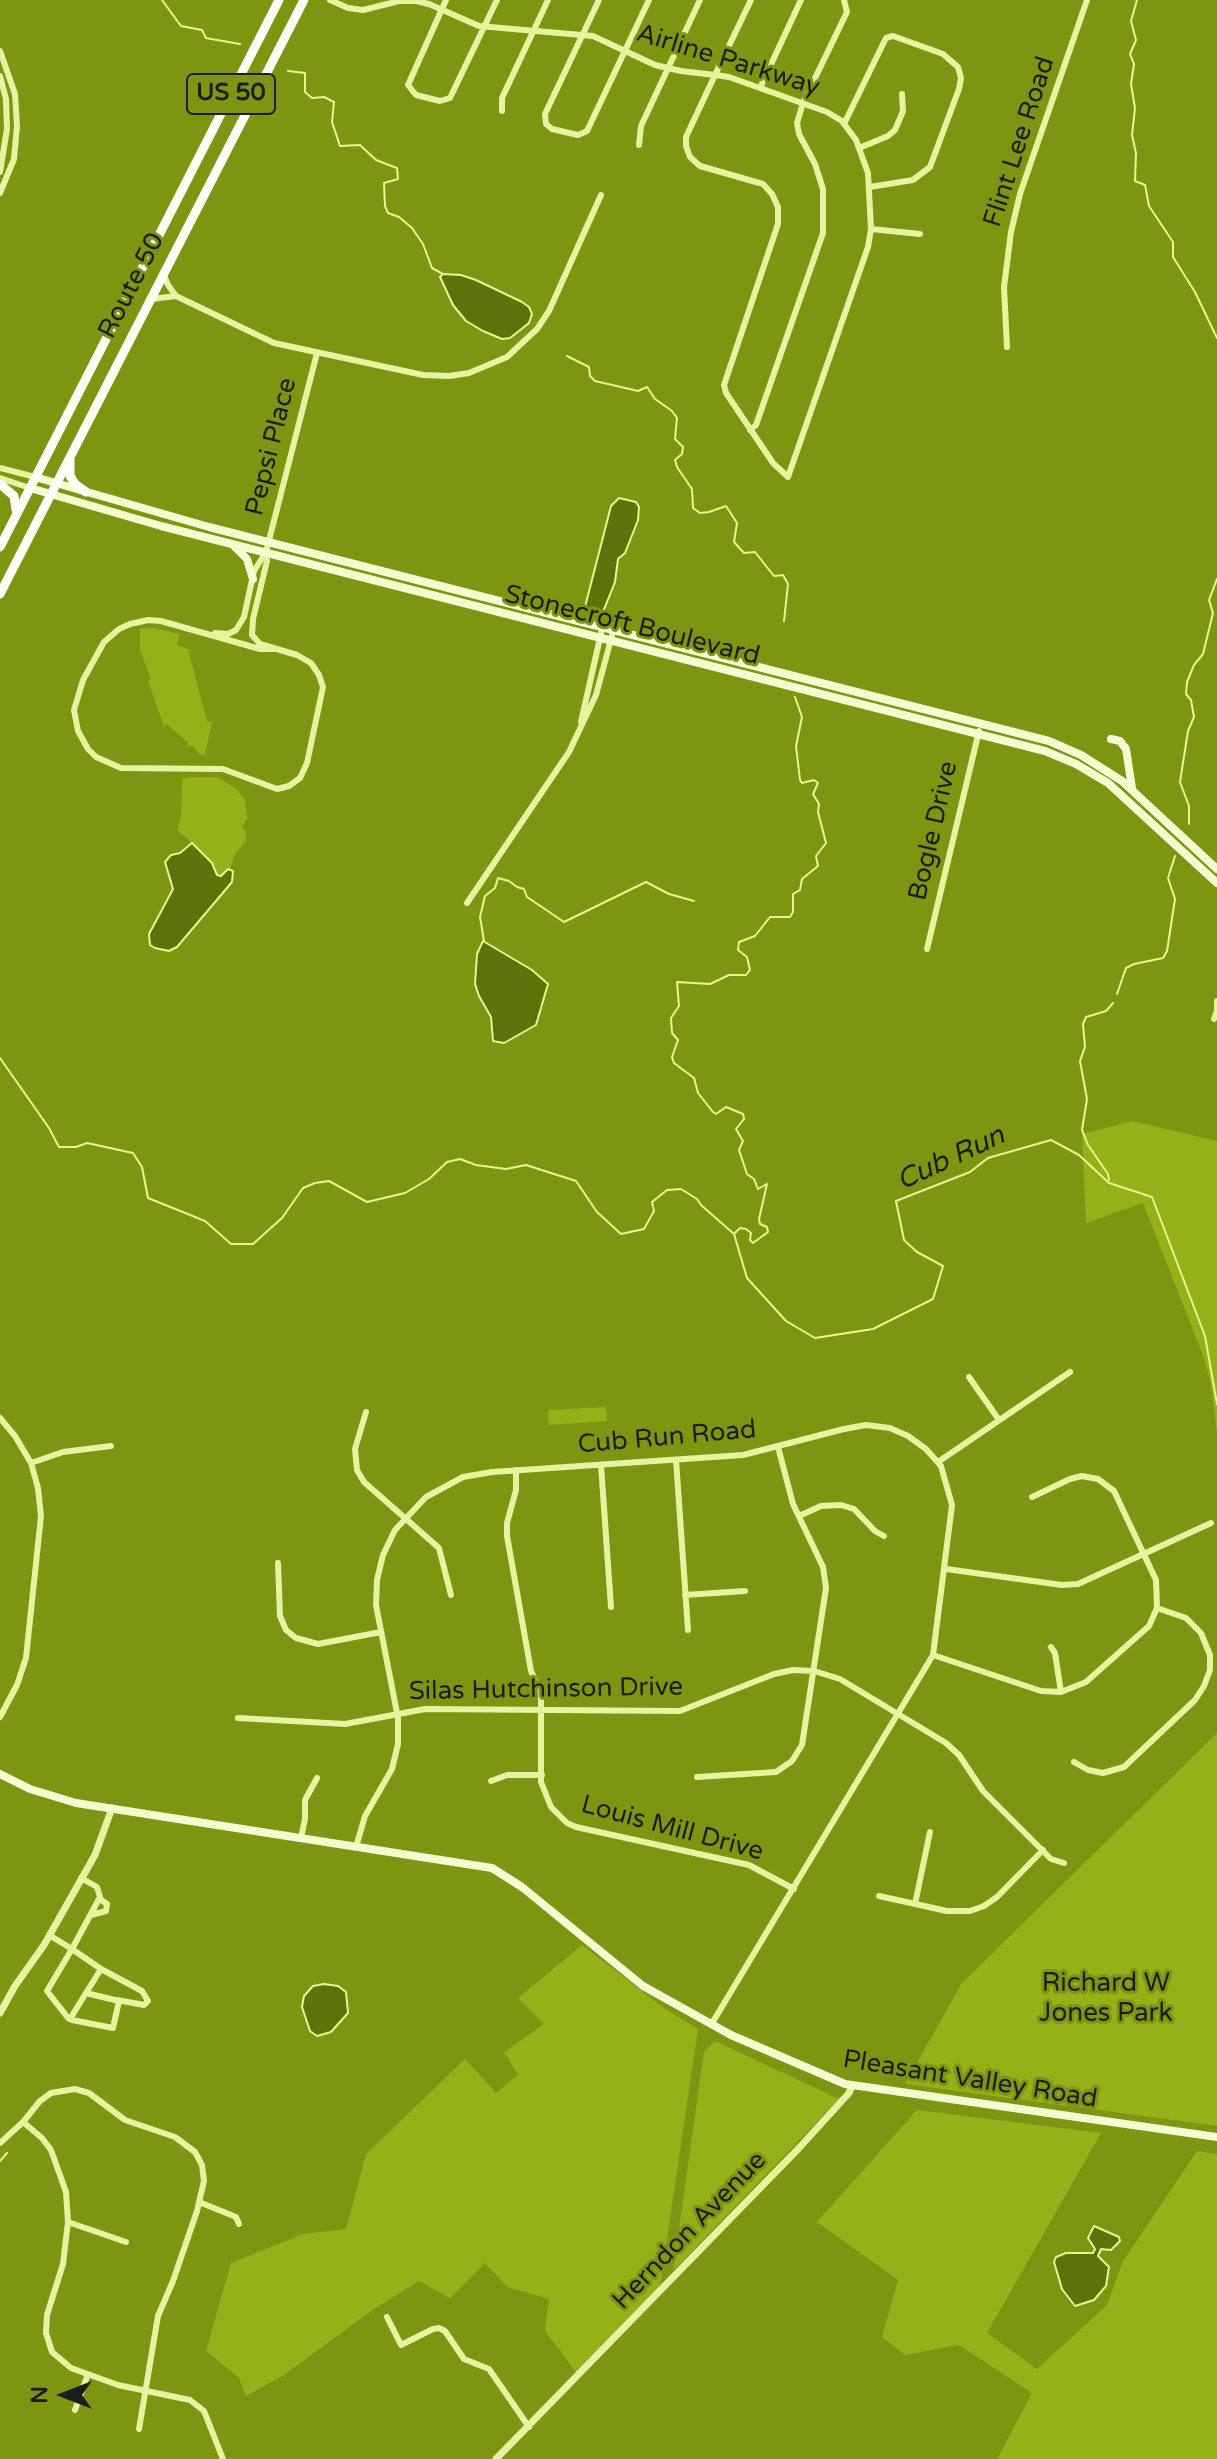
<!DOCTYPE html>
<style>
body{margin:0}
#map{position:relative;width:1217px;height:2459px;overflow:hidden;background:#7c9611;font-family:"Varela Round",sans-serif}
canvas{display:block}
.north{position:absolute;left:24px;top:2355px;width:80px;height:80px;-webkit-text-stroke:6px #7c9611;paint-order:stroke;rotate:270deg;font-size:22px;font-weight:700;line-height:32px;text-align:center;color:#1d1d1d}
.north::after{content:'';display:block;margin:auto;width:28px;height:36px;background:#1d1d1d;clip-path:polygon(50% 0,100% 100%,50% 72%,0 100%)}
</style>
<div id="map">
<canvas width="1217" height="2459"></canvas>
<div class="north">N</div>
</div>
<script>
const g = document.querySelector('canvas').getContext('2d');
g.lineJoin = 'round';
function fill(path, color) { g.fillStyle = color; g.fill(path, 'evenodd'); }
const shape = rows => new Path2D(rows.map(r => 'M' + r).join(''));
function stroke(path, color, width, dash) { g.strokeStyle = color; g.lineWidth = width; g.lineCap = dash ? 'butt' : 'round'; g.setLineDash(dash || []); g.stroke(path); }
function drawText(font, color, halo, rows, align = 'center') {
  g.font = font + ' "Varela Round",sans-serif'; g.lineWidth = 6; g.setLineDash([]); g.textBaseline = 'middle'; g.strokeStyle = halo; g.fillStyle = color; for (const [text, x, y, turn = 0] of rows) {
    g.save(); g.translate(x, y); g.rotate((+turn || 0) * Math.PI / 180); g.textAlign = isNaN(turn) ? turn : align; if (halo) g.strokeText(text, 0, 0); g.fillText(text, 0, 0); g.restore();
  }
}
const green = shape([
 [153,628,180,634,177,645,192,651,189,653,207,721,212,722,205,755,199,754,194,746,186,746,188,743,167,724,164,726,148,681,151,679,140,650,140,629],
 [192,777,217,777,237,789,245,800,247,819,242,827,246,832,246,841,235,854,230,869,220,876,214,872,212,863,192,843,177,830,181,816,182,779],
 [1132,1121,1217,1141,1217,1433,1211,1385,1204,1358,1143,1203,1086,1223,1082,1134],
 [606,1407,607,1421,549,1425,548,1410],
 [1217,1733,1217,2126,905,2084,962,1983],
 [582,1945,664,2008,698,2029,660,2287,576,2372,545,2331,549,2299,507,2287,485,2263,450,2298,419,2281,371,2311,284,2375,246,2396,239,2378,206,2351,231,2263,303,2234,346,2229,366,2154,465,2059,496,2093,518,2075,504,2052,544,2024,518,1998],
 [715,2041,839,2099,673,2271,704,2052],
 [917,2110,1101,2133,987,2333,1037,2369,1107,2305,1123,2261,1197,2151,1217,2154,1217,2459,997,2459,1032,2393,959,2345,905,2355,882,2337,898,2280,817,2222]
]);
const water = shape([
 [443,274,461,275,476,280,522,302,529,307,532,314,529,323,510,338,502,339,483,331,466,321,453,305,440,277,443,274],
 [619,498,636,502,639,507,638,520,625,553,618,559,615,582,605,607,601,615,593,614,585,607,611,506,619,498],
 [192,843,212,863,217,875,221,876,228,869,233,871,232,882,177,947,169,951,155,948,150,945,149,934,173,889,165,862,171,855,180,853,192,843],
 [483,941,532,970,548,984,536,1025,504,1043,493,1041,491,1017,479,996,475,984,477,954,483,941],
 [324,1984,338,1986,346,1992,348,2013,331,2032,317,2036,310,2031,302,2007,304,1996,313,1986,324,1984],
 [1094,2226,1119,2237,1120,2241,1111,2250,1101,2249,1098,2256,1109,2267,1106,2286,1094,2300,1075,2306,1062,2289,1054,2262,1056,2257,1066,2253,1093,2253,1095,2249,1088,2238,1094,2226]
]);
const stream = shape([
 [162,0,181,26,202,30,206,38,240,44],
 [1137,0,1131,21,1136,40,1130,54,1134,64,1131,84,1135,108,1132,135,1136,153,1135,181,1145,185,1149,206,1173,242,1173,257,1195,292,1217,338],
 [288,71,305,73,305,92,312,98,324,97,334,102,332,122,340,146,360,145,376,160,397,168,398,179,384,183,385,206,388,213,399,217,412,228,423,244,432,268,443,274],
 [567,356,589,367,590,376,595,381,638,391,647,387,655,399,672,411,677,418,675,439,683,447,682,454,675,460,677,467,692,489,693,508,700,513,709,512,726,506,737,523,734,542,744,553,755,552,774,576,783,575,788,584,784,621],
 [1189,824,1189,806,1180,782,1188,731,1194,717,1191,700,1186,694,1187,682,1194,665,1203,654,1213,613,1209,600,1217,579],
 [484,941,480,917,485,896,495,888,498,878,509,881,517,887,524,889,527,897,564,922,646,882,669,894,694,901],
 [1117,994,1126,968,1134,964,1163,958,1167,951,1175,899,1168,878,1175,856],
 [0,1058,49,1128,59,1147,76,1147,87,1143,133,1153,142,1167,148,1198,205,1221,231,1244,253,1244,282,1218,303,1188,315,1183,329,1181,367,1202,405,1193,429,1179,447,1162,460,1159,476,1165,506,1169,526,1165,576,1181,597,1212,621,1234,644,1229,654,1211,652,1202,667,1190,681,1189,697,1199,701,1205,734,1234,747,1278,786,1321,815,1338,873,1329,933,1299,943,1266,917,1252,904,1240,896,1201,970,1172,988,1158,1051,1140,1079,1155,1109,1183,1152,1197,1205,1336,1217,1404],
 [1109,1180,1108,1174,1088,1145,1082,1130,1087,1099,1080,1061,1085,1047,1083,1024,1086,1017,1106,1011,1113,1003],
 [735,1233,740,1228,746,1229,751,1233,750,1240,753,1243,768,1232,767,1227,760,1224,759,1219,767,1184,758,1189,754,1179,747,1174,739,1150,743,1141,736,1129,744,1119,743,1114,726,1107,716,1114,713,1112,698,1093,694,1078,674,1063,672,1057,678,1040,672,1033,671,1018,679,1006,677,982,710,984,729,975,746,975,750,970,747,957,738,950,739,942,755,936,770,917,790,917,793,912,793,894,800,890,802,879,818,866,816,856,826,843,818,812,819,804,813,794,818,783,814,780,802,783,800,780,796,746,802,717,795,697],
 [0,2161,7,2153]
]);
const minor = shape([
 [330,0,348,8,363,10,399,1,416,1,429,4,479,26,593,36,655,65,681,71,715,75,729,77,827,112,842,121,856,140,868,173,871,229,868,247,788,477,773,463,726,393,724,385,778,224,778,207,772,194,763,184,700,166,690,157,686,146,686,137,715,75,751,0],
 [446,0,408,85,416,95,440,101,450,98,497,0],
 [599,0,545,114,546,124,552,129,578,135,587,131,649,0],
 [0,51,15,94,17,126,14,159,0,193],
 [0,76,6,99,7,129,0,172],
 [760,88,801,0],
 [502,111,502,98,548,0],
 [844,124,886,38,893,36,943,54,958,67,961,78,959,89,930,167,913,180,870,187],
 [639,145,641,126,700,0],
 [859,148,888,136,895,130,903,111,902,94],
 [871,229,920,234],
 [163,273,168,285,176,296,274,343,423,375,449,376,469,373,507,357,537,329,549,311,601,195],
 [152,299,176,296],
 [1007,347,1004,287,1011,232,1020,194,1087,0],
 [750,430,756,425,823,233,823,189,815,164,799,134,797,123,803,103,847,12,844,0],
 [0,468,35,477],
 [0,478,30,488],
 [266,552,267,561,253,619,252,635,260,644,297,655,311,663,319,675,323,687,307,763,300,778,289,786,277,789,223,769,121,768,96,757,88,749,78,731,74,710,83,680,104,642,119,629,130,624,148,620,161,621,260,649,276,649],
 [215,633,228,634,236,630,244,617,254,571,266,552,317,353],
 [581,722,602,629],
 [467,903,569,752,596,695,613,632],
 [927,949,979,731],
 [1217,1001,1217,1010],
 [1214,1019,1217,1011],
 [969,1377,999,1420],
 [366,1412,355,1449,357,1470,364,1482,439,1548,451,1595],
 [0,1418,15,1436,31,1463,38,1488,41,1516,26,1658,17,1685,0,1717],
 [676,1460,688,1630],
 [938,1462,1070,1372],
 [31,1463,63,1452,111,1446],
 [601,1465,611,1607],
 [516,1470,516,1490,507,1523,507,1536,531,1671,541,1694,541,1782,551,1807,567,1823,576,1827,749,1865,794,1889],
 [799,1516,821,1506,841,1505,854,1509,875,1531,884,1536],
 [278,1563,280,1616,286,1630,296,1638,318,1644,381,1632],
 [946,1569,1062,1585,1078,1584,1211,1523],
 [685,1595,745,1591],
 [1051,1647,1055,1653,1061,1692],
 [933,1655,1041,1691,1061,1692,1086,1682,1149,1626,1157,1608,1156,1580,1114,1491,1098,1479,1082,1476,1070,1479,1032,1497],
 [238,1718,345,1724,425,1709,680,1711,774,1674,793,1670,814,1671,840,1679,946,1743,959,1755,983,1791,1051,1859,1064,1863],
 [1074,1762,1088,1770,1103,1773,1124,1767,1195,1700,1204,1686,1210,1670,1210,1655,1201,1633,1186,1618,1157,1608],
 [697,1777,776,1772,792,1761,802,1745,826,1588,823,1567,793,1504,778,1447],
 [491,1781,507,1775,542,1775],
 [301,1838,305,1819,305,1800,317,1778],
 [356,1847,365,1816,392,1769,398,1744,398,1718,376,1605,377,1580,383,1555,395,1530,426,1497,463,1477,492,1472,743,1455,844,1429,866,1425,890,1428,908,1436,926,1449,941,1466,952,1505,933,1655,711,2025],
 [81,1878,97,1887,100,1897,72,1949,101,1969,86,1993],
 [879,1896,947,1911,970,1911,984,1906,997,1897,1043,1850],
 [915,1904,930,1832],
 [91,1915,106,1911,107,1904,100,1899],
 [49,1935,72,1949,47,1991,68,2018,72,2020,113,2028,119,2001,86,1993,70,2019],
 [101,1969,142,1991,148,2001,144,2005,117,2000],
 [23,2122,42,2138,51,2150,66,2192,68,2222,63,2264,47,2315,46,2333,52,2352,71,2368,118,2385,190,2400,204,2411,223,2459],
 [0,2143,23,2122,40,2101,51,2093,75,2089,89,2093,125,2120,175,2137,195,2152,202,2165,204,2181,197,2211,173,2281,158,2316,139,2429],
 [199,2202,236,2217,239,2224],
 [68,2222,126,2242],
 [387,2317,401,2345,433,2329,439,2328,445,2331,464,2359,489,2369,529,2427],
 [75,2410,88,2374]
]);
const tertiary = shape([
 [0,2013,15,1986,44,1945,95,1855,112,1808],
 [496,2459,799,2148,849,2093,852,2086]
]);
const secondary = shape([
 [35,477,209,527,1049,741,1081,755,1122,781,1217,869],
 [30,488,161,526,1045,751,1076,764,1108,783,1217,883],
 [234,546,247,559,253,579],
 [1111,739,1120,741,1126,749,1132,788],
 [0,1774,30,1789,76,1803,492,1868,522,1887,643,1986,731,2035,845,2084,1217,2137]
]);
const trunk = shape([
 [70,459,70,476,75,484,86,492],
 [0,484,14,496,16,510],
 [0,547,279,0],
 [0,594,304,0]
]);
const shields = [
 [231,94,88]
];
const shieldNames = [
 ["US 50",231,94]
];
const streetNames = [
 ["Airline Parkway",728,61,17],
 ["Flint Lee Road",1020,142,-72],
 ["Route 50",132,286,-63],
 ["Pepsi Place",272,447,-76],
 ["Stonecroft Boulevard",632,626,14],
 ["Bogle Drive",934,831,-77],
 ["Cub Run Road",667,1438,-5],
 ["Silas Hutchinson Drive",546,1690,-1],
 ["Louis Mill Drive",672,1829,15],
 ["Pleasant Valley Road",970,2080,9],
 ["Herndon Avenue",690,2231,-46]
];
const parkNames = [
 ["Richard W",1106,1984],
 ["Jones Park",1106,2014]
];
const waterNames = [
 ["Cub Run",951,1159,-25]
];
fill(green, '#94b118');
fill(water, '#5c720a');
stroke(water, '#e6f792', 2);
stroke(stream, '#e6f792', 2);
stroke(minor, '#e4f4a0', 6);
stroke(tertiary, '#e4f4a0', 7);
stroke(secondary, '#f4fdd0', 8);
stroke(trunk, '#fcfff6', 9);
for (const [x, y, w] of shields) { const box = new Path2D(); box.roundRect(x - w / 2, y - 20, w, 40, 6); g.fillStyle = '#7c9611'; g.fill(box); stroke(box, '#1d1d1d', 2); }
drawText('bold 24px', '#1d1d1d', null, shieldNames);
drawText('26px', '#1d1d1d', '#7c9611', streetNames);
drawText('26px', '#1c1d1a', '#7c9611', parkNames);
drawText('italic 28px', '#1c1d19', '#7c9611', waterNames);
</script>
